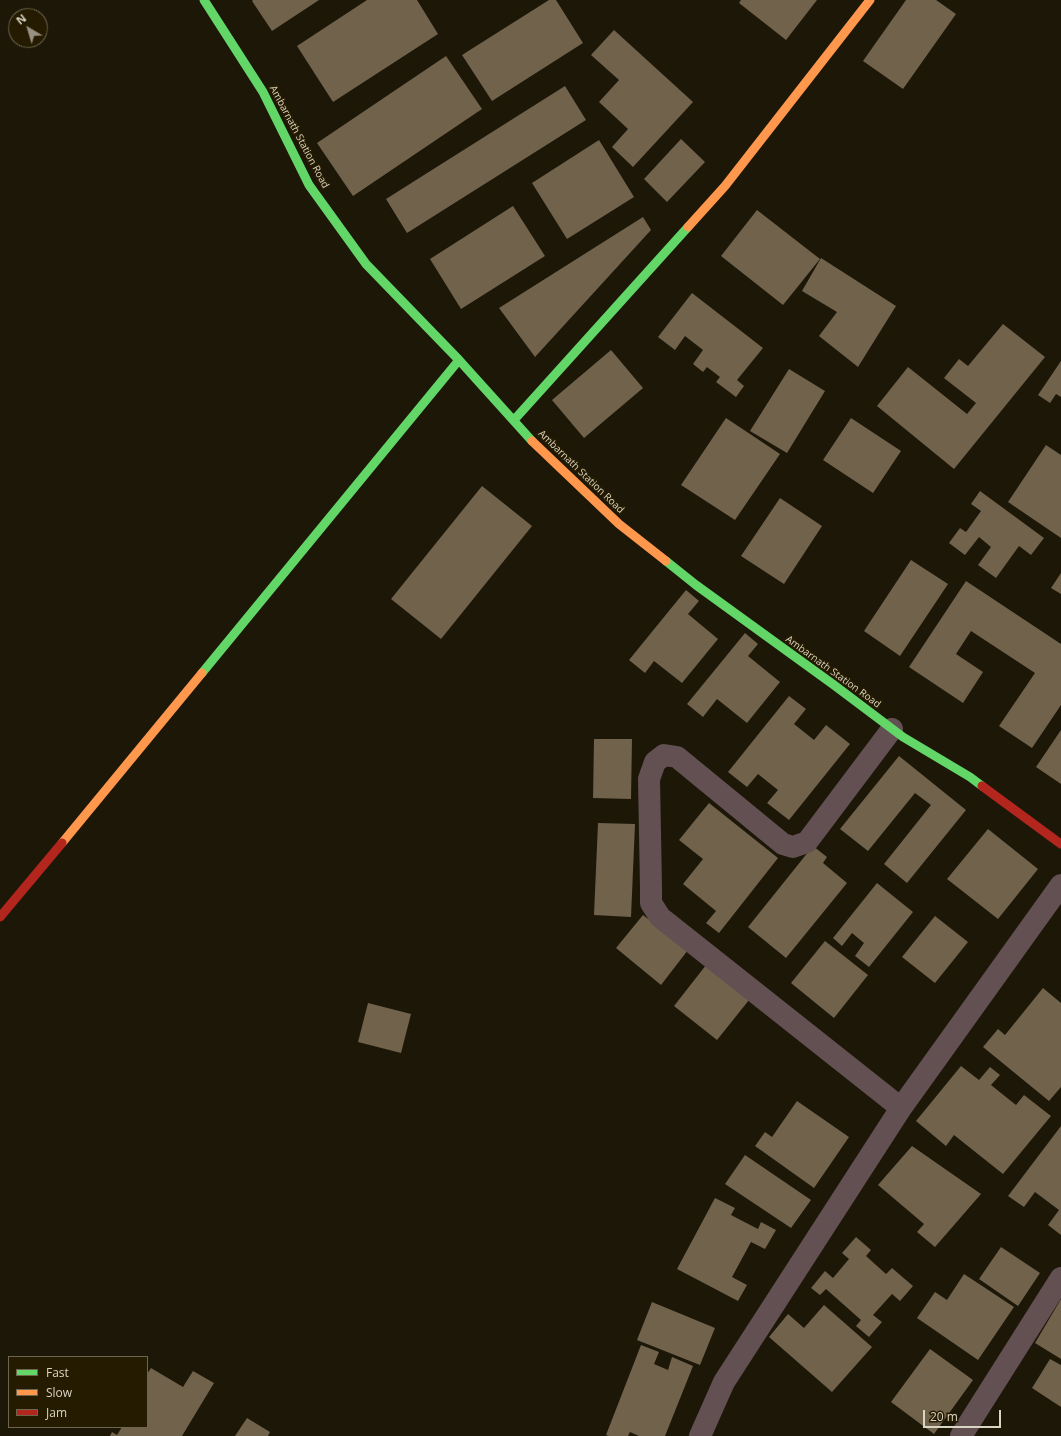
<!DOCTYPE html>
<style>
body{margin:0}
#map{position:relative;width:1061px;height:1436px;overflow:hidden;background:#1d1708;font-family:"Open Sans",sans-serif}
canvas{display:block}
.legend{position:absolute;left:8px;top:1356px;width:140px;height:72px;box-sizing:border-box;background:#251b00;border:1px solid #6d654e;margin:0;padding:5px 7px;list-style:none;font-size:12px;color:#dad4c3}
.legend li{display:flex;align-items:center;gap:8px;height:20px}
.legend b{width:20px;border:1px solid #6d654e}
.north{position:absolute;left:8px;top:8px;width:40px;height:40px;box-sizing:border-box;background:#251b00;border:1px solid #6d654e;border-radius:50%;rotate:322deg;font-size:11px;font-weight:700;line-height:16px;text-align:center;color:#dad4c3}
.north::after{content:'';display:block;margin:auto;width:14px;height:18px;background:#989282;clip-path:polygon(50% 0,100% 100%,50% 72%,0 100%)}
.scale{position:absolute;left:923px;top:1410px;width:78px;height:18px;box-sizing:border-box;border:2px solid #dad4c3;border-top:0;padding-left:5px;font-size:12px;line-height:14px;white-space:nowrap;color:#dad4c3;-webkit-text-stroke:3px #251b00;paint-order:stroke}
</style>
<div id="map">
<canvas width="1061" height="1436"></canvas>
<ul class="legend">
<li><b style="height:5px;background:#63d668"></b>Fast</li>
<li><b style="height:5px;background:#ff974d"></b>Slow</li>
<li><b style="height:5px;background:#b3261e"></b>Jam</li>
</ul>
<div class="north">N</div>
<div class="scale">20 m</div>
</div>
<script>
const g = document.querySelector('canvas').getContext('2d');
g.lineJoin = 'round';
function fill(path, color) { g.fillStyle = color; g.fill(path, 'evenodd'); }
const shape = rows => new Path2D(rows.map(r => 'M' + r).join(''));
function stroke(path, color, width, dash) { g.strokeStyle = color; g.lineWidth = width; g.lineCap = dash ? 'butt' : 'round'; g.setLineDash(dash || []); g.stroke(path); }
function drawText(font, color, halo, rows, align = 'center') {
  g.font = font + ' "Open Sans",sans-serif'; g.lineWidth = 4; g.setLineDash([]); g.textBaseline = 'middle'; g.strokeStyle = halo; g.fillStyle = color; for (const [text, x, y, turn = 0] of rows) {
    g.save(); g.translate(x, y); g.rotate((+turn || 0) * Math.PI / 180); g.textAlign = isNaN(turn) ? turn : align; if (halo) g.strokeText(text, 0, 0); g.fillText(text, 0, 0); g.restore();
  }
}
const building = shape([
 [253,0,319,0,272,31,252,1],
 [367,0,417,0,438,34,333,102,297,46],
 [549,0,556,0,583,43,492,101,462,55],
 [741,0,817,0,786,40,739,3],
 [906,0,936,0,956,14,903,89,863,61],
 [614,30,693,102,633,167,612,147,628,129,599,102,619,80,591,55],
 [446,56,482,109,353,196,317,143],
 [565,86,586,120,407,233,386,199],
 [681,139,705,162,667,202,644,179],
 [599,140,634,197,567,239,532,183],
 [513,206,545,256,461,309,430,259],
 [757,210,820,259,783,305,721,256],
 [643,217,651,230,535,357,499,308],
 [821,258,896,306,858,367,819,336,837,312,802,291],
 [692,293,763,348,737,380,744,386,736,397,716,382,720,377,707,367,703,372,693,364,703,350,685,336,675,350,658,337],
 [1003,324,1045,357,954,469,877,406,908,367,967,414,976,403,944,378,959,359,968,366],
 [611,350,643,388,584,438,552,400],
 [1061,361,1061,397,1056,394,1050,403,1038,395],
 [789,369,825,391,787,453,750,431],
 [726,418,780,454,735,520,681,485],
 [851,418,901,451,873,493,823,460],
 [1046,445,1061,455,1061,538,1008,502],
 [482,486,532,526,441,639,391,599],
 [980,491,1044,538,1031,555,1019,546,996,578,978,565,991,547,979,537,965,555,949,543,960,528,966,532,981,511,971,504],
 [780,498,822,526,784,584,741,556],
 [911,560,948,584,900,656,864,631],
 [1061,573,1061,594,1051,588],
 [966,581,1061,644,1061,705,1032,748,999,726,1035,673,971,631,956,654,983,672,963,703,909,667],
 [686,590,699,601,688,614,718,639,682,683,654,661,645,673,629,660],
 [745,633,758,644,748,656,780,682,747,723,717,699,703,717,687,704],
 [789,696,806,709,794,724,814,740,826,725,850,744,789,820,767,803,778,790,758,774,747,787,728,772],
 [1061,730,1061,784,1036,767],
 [594,739,632,739,631,799,593,798],
 [899,756,966,810,907,883,884,864,931,805,915,793,868,851,840,829],
 [709,803,778,858,719,933,706,923,716,911,683,884,703,859,679,840],
 [598,823,635,824,631,917,594,915],
 [988,829,1038,869,998,919,947,879],
 [813,846,827,857,823,863,847,883,786,958,748,927],
 [877,883,913,912,869,967,855,956,864,943,852,933,842,946,833,938],
 [643,915,688,950,661,985,616,948],
 [935,916,968,942,935,983,902,957],
 [825,941,868,975,834,1018,791,983],
 [710,960,753,995,717,1040,674,1006],
 [1043,988,1061,1003,1061,1087,1049,1101,983,1047,998,1029,1005,1035],
 [368,1003,411,1014,401,1053,358,1042],
 [961,1066,979,1080,990,1067,1000,1075,991,1085,1016,1105,1024,1095,1051,1116,1003,1174,954,1135,946,1146,916,1121],
 [797,1101,849,1137,814,1188,755,1146,765,1132,772,1137],
 [1061,1126,1061,1235,1048,1225,1059,1210,1035,1192,1024,1207,1008,1196],
 [912,1146,981,1194,935,1247,917,1232,924,1224,878,1185],
 [745,1155,811,1200,791,1228,725,1184],
 [715,1198,735,1208,731,1215,758,1229,761,1222,776,1230,765,1249,751,1242,732,1277,747,1285,738,1301,677,1269],
 [856,1237,871,1250,866,1256,886,1274,892,1268,913,1286,900,1301,892,1294,873,1315,882,1322,869,1337,856,1326,861,1320,826,1289,820,1295,811,1288,825,1271,833,1278,849,1259,842,1253],
 [1001,1247,1040,1273,1018,1306,979,1279],
 [964,1274,1014,1307,978,1360,917,1318,935,1292,947,1300],
 [1061,1299,1061,1359,1035,1343],
 [652,1302,715,1328,700,1365,637,1340],
 [824,1305,872,1347,832,1392,769,1337,788,1314,804,1328],
 [641,1345,659,1352,654,1364,668,1370,672,1357,693,1366,665,1436,639,1436,630,1432,628,1436,609,1436,606,1435],
 [930,1349,973,1380,934,1434,891,1402],
 [1050,1359,1061,1365,1061,1407,1032,1388],
 [151,1368,183,1387,193,1371,214,1383,182,1436,110,1436,112,1432,117,1435,122,1427,147,1427,147,1374],
 [247,1418,270,1432,268,1436,235,1436]
]);
const street = shape([
 [892,729,807,842,793,847,783,844,677,757,664,755,655,762,649,779,651,888,651,903,660,917,901,1108],
 [700,1436,724,1382,901,1108,1061,885],
 [961,1436,1061,1278]
]);
const fast = shape([
 [204,0,263,92,309,185,366,264,459,360,532,441],
 [514,420,688,227],
 [666,561,696,585,834,685,903,737,970,777,982,786],
 [202,673,459,360]
]);
const slow = shape([
 [688,227,725,186,870,0],
 [532,441,619,524,666,561],
 [62,843,202,673]
]);
const jam = shape([
 [982,786,1061,844],
 [0,917,62,843]
]);
const streetNames = [
 ["Ambarnath Station Road",299,137,62],
 ["Ambarnath Station Road",581,472,44],
 ["Ambarnath Station Road",833,672,36]
];
fill(building, '#71624c');
stroke(street, '#635052', 22);
stroke(fast, '#63d668', 9);
stroke(slow, '#ff974d', 9);
stroke(jam, '#b3261e', 9);
drawText('10px', '#dad4c3', '#251b00', streetNames);
</script>
